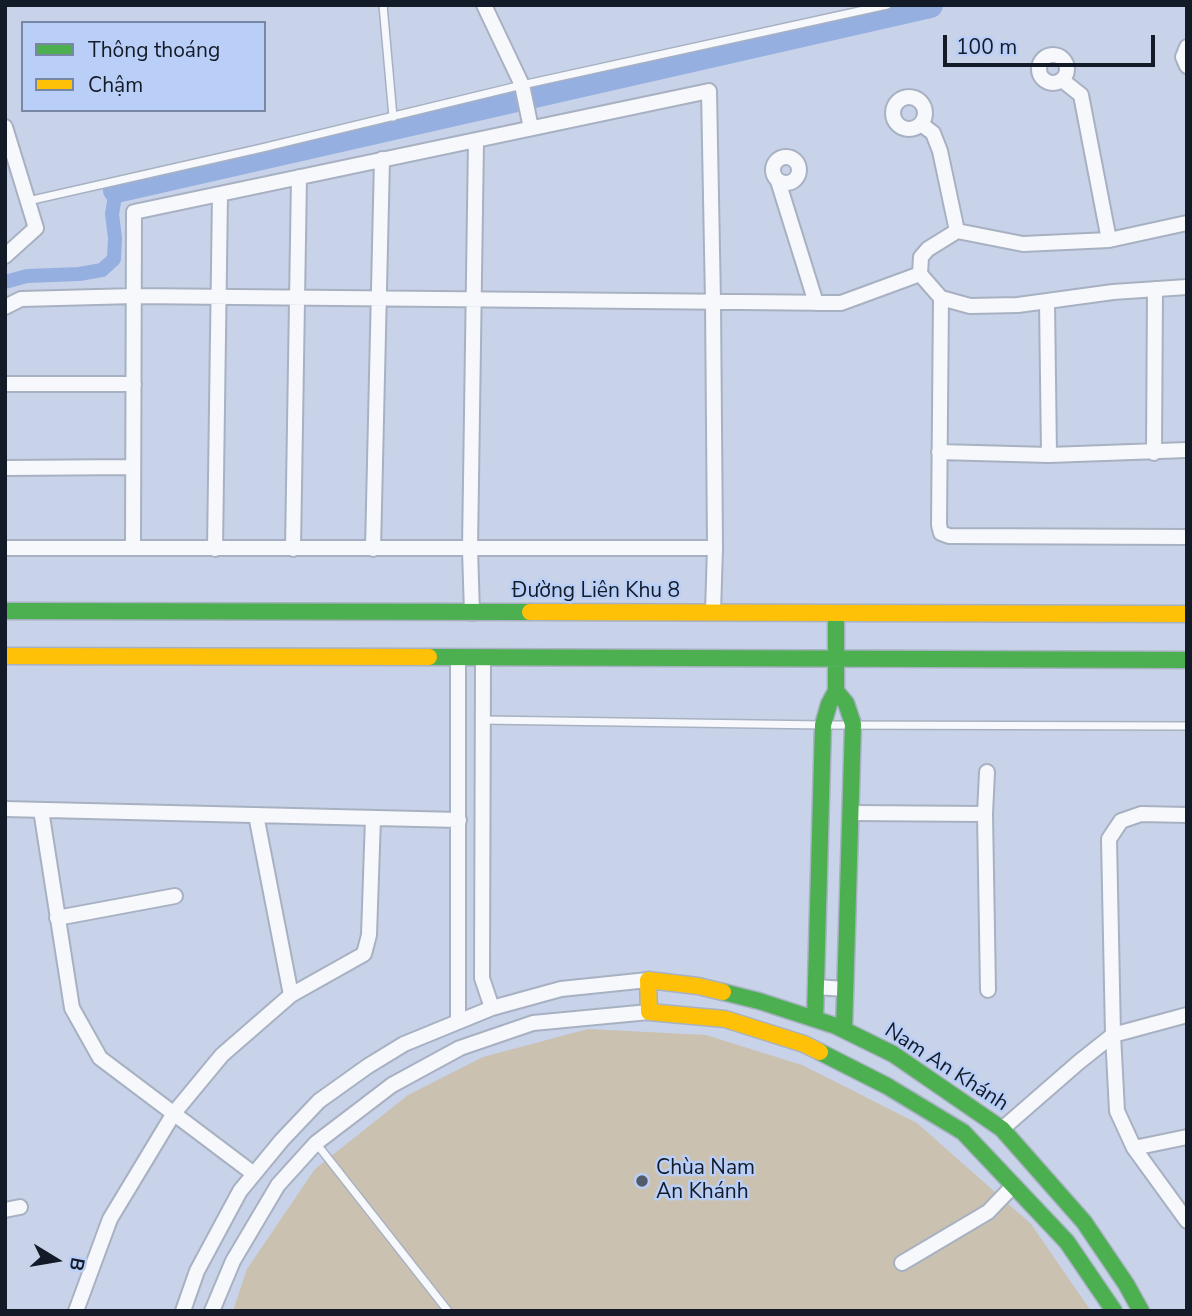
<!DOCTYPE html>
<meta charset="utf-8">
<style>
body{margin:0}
#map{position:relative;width:1192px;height:1316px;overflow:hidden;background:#c8d3e9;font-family:"Nunito Sans",sans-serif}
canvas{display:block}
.frame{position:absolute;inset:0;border:7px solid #131a28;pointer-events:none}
.legend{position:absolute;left:21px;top:21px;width:245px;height:91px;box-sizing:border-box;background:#bacff7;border:2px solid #7787a4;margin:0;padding:9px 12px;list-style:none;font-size:21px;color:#131a28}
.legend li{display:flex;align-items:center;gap:14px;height:35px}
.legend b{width:35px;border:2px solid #7787a4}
.north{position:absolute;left:21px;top:1225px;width:70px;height:70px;-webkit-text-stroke:5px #bacff7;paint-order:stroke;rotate:101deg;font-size:19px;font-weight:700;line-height:28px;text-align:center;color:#131a28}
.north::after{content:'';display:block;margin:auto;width:24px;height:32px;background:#131a28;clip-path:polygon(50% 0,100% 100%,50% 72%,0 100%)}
.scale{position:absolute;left:943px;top:35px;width:212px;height:32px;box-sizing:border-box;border:4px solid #131a28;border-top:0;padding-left:9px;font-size:21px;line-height:24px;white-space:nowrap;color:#131a28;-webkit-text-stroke:5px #bacff7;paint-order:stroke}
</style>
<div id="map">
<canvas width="1192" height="1316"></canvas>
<div class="frame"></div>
<ul class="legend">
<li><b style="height:9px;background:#4caf50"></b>Thông thoáng</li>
<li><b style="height:9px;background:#ffc107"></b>Chậm</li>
</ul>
<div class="north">B</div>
<div class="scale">100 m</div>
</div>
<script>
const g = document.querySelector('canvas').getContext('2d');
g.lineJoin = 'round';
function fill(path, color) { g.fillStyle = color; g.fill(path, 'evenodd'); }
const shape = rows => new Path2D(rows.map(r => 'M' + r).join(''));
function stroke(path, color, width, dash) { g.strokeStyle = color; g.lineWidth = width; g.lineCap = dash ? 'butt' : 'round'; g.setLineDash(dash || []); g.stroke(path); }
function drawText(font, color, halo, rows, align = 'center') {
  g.font = font + ' "Nunito Sans",sans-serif'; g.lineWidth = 5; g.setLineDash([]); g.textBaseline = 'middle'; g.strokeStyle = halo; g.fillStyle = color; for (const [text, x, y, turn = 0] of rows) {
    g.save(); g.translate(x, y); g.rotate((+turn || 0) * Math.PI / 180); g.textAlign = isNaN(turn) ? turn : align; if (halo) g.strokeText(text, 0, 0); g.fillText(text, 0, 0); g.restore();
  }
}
const green = shape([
 [588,1029,706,1035,802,1065,917,1123,1031,1224,1091,1311,233,1311,247,1269,315,1169,408,1095,483,1057]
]);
const canal = shape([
 [5,282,27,276,79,274,102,270,114,259,115,238,112,214,116,190]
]);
const river = shape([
 [116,190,930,5]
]);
const lane = shape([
 [383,5,393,117],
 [28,201,262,148,522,85,887,5],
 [483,720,823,725,1187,726],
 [316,1143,448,1311]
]);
const street = shape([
 [484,5,522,85,531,128],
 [1187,47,1183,57,1187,66],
 '1039 69a14 14 0 1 1 28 0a14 14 0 1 1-28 0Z',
 [1062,80,1081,95,1109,240],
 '893 113a16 16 0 1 1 32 0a16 16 0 1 1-32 0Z',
 [921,124,933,133,940,151,957,231],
 [5,127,36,228,5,256],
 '773 170a13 13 0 1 1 26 0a13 13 0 1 1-26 0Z',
 [778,181,816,303],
 [1187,223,1109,240,1023,244,957,231,928,249,921,257,920,274,941,298,970,306,1018,305,1113,292,1187,287],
 [941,298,939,525,941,533,949,536,1187,537],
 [1047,301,1049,455],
 [5,307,21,299,135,296,841,303,920,274],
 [5,384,134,384],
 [939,452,1049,455,1187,450],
 [1154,453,1155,289],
 [5,468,133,467],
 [5,548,715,548],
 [133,548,134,212,709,91,713,302,715,548,713,612],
 [215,549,220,194],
 [293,549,299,177],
 [373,549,382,159],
 [472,613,470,549,476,140],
 [483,658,482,978,492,1008],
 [5,809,459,820],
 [41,810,72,1008,100,1058,254,1174],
 [852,813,985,814,988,990],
 [985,814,987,772],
 [256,815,291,995],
 [1187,815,1141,814,1121,821,1109,839,1113,1035,1117,1111,1134,1148,1187,1221],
 [57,918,175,896],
 [816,987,845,989],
 [458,1021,458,658],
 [1002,1129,1079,1062,1113,1035,1187,1015],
 [1134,1148,1187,1137],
 [5,1210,20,1207],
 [902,1263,988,1212,1014,1185],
 [76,1311,110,1219,174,1113,222,1055,291,995,364,954,369,935,373,818],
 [183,1311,197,1271,240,1191,282,1140,319,1101,368,1066,404,1044,492,1008,561,989,648,980],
 [212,1311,233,1261,278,1185,316,1143,392,1085,460,1048,533,1023,649,1012]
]);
const fast = shape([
 [5,611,530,612],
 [429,657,1187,660],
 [836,691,846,703,853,724,844,1030],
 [723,992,759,1001,836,1026,893,1054,1002,1129,1084,1222,1126,1284,1141,1311],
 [815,1019,823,725,829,704,836,691,836,614],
 [820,1052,887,1086,963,1132,1067,1242,1114,1311]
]);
const slow = shape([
 [530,612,1187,614],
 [5,656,429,657],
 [723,992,698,986,648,980,649,1012,725,1019,804,1044,820,1052]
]);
const markers = [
 [642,1181,7,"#525b6c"]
];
const streetNames = [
 ["Đường Liên Khu 8",596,592],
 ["Nam An Khánh",946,1068,33]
];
const poiNames = [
 ["Chùa Nam",656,1169],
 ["An Khánh",656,1193]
];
fill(green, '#cac1b0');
stroke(canal, '#96afe1', 14);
stroke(river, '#96afe1', 26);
stroke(lane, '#a8b1c2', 10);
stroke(street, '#a8b1c2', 18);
stroke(fast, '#a8b1c2', 19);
stroke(slow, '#a8b1c2', 19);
stroke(lane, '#f7f8fc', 7);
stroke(street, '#f7f8fc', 14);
stroke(fast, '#4caf50', 16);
stroke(slow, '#ffc107', 16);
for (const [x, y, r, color] of markers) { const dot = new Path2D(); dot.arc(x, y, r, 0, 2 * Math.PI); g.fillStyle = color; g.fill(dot); stroke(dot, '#bacff7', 2.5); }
drawText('21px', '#131a28', '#bacff7', streetNames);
drawText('21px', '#131a28', '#bacff7', poiNames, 'left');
</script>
